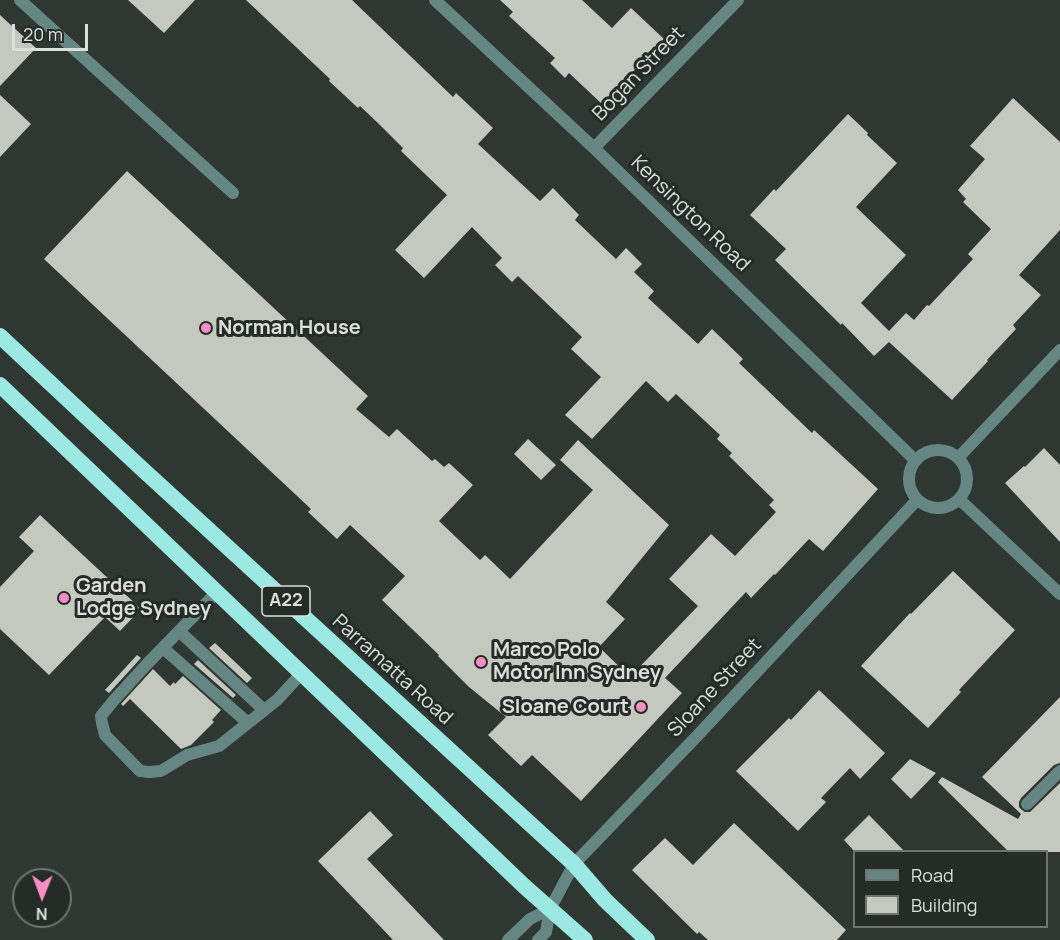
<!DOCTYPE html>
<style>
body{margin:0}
#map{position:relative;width:1060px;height:940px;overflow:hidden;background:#2f3732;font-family:Manrope,sans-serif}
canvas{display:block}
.legend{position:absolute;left:853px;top:850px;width:195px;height:78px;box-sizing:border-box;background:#252c28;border:2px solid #6e7470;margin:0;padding:8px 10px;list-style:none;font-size:18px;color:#dbe0dd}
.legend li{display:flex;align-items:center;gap:12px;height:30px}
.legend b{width:30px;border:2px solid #6e7470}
.north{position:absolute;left:12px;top:868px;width:60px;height:60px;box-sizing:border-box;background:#252c28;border:2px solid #6e7470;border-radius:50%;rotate:181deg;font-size:16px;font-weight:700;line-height:24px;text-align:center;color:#dbe0dd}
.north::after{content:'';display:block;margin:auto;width:21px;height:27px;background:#fb8fc3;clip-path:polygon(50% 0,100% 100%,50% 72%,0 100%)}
.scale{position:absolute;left:12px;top:24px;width:76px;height:27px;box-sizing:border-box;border:3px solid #dbe0dd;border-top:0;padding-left:8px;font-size:18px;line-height:21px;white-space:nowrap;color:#dbe0dd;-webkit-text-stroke:4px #252c28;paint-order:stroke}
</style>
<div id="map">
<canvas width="1060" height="940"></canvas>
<ul class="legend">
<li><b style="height:8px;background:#668684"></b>Road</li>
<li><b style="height:16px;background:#c5c8bf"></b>Building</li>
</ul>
<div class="north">N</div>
<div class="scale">20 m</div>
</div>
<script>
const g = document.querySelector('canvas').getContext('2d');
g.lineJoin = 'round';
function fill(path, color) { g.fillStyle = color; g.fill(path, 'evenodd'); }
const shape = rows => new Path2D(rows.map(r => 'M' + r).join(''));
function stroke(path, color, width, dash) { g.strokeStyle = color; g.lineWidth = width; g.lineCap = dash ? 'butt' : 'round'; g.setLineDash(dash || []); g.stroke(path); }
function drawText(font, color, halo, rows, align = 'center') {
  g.font = font + ' Manrope,sans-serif'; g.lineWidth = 6; g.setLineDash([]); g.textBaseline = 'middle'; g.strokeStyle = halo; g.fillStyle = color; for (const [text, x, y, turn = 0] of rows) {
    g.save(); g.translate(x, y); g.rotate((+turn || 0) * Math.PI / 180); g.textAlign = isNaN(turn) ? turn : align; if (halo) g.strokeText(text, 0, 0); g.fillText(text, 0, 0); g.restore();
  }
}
const building = shape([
 [128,0,195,0,164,33],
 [246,0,352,0,453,97,456,93,493,128,478,144,540,201,553,188,579,215,575,220,616,259,626,248,642,264,634,272,654,291,648,298,698,344,712,329,743,359,739,363,812,433,814,430,878,489,823,551,809,539,775,575,774,574,751,598,746,592,665,678,682,693,581,801,532,755,521,766,488,735,506,717,469,687,438,656,439,655,382,600,405,576,350,525,337,539,308,512,311,509,44,259,127,171,368,396,356,409,389,437,397,429,432,461,435,459,444,467,449,463,473,485,439,521,480,560,485,555,510,579,593,490,560,460,578,440,669,525,606,602,625,619,599,647,630,677,698,606,669,579,711,534,735,556,776,512,769,505,774,500,729,456,732,453,717,439,720,435,676,394,668,402,646,381,592,439,565,415,601,377,571,349,582,337,518,276,512,282,495,265,502,258,472,227,424,278,395,250,447,195,401,151,403,148,380,125,360,106,358,108,329,81,330,79],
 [500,0,582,0,612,28,631,8,664,39,602,104,569,73,565,78,550,63,555,58,509,16,513,12],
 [0,15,36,48,0,86],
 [0,95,31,124,0,157],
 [1013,98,1060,142,1060,230,1019,275,1041,295,1013,325,1016,329,987,360,988,361,952,400,889,342,874,356,842,323,841,325,775,260,786,249,750,215,774,189,776,191,848,114,868,133,867,135,897,163,856,207,906,255,861,303,889,331,906,313,914,320,927,305,929,306,973,259,968,254,991,229,963,202,966,199,958,190,985,159,970,146],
 [528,439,556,465,541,480,514,454],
 [1044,448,1060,465,1060,542,1005,483,1024,466,1025,467],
 [40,515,141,609,120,631,105,617,49,675,0,629,0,587,34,551,19,537],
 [953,571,1015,630,959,690,961,692,928,728,861,666,910,613,911,614],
 [215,643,252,678,247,683,209,648],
 [137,655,141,658,109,693,105,690],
 [198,660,236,695,233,698,194,664],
 [153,669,170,686,174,682,175,684,183,676,221,710,212,720,214,722,191,745,181,749,130,699,123,706,121,704],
 [819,690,885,753,860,779,850,768,821,798,826,802,798,831,736,771,789,718,791,720],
 [1060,697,1060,763,1054,765,1021,798,1019,802,1019,807,1022,810,1025,812,1030,812,1060,783,1060,852,1009,852,938,782,942,777,1018,819,1021,814,982,777],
 [910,759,936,773,911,799,891,779],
 [370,811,393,835,367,859,444,940,393,940,318,861],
 [869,815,905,852,855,852,844,840],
 [734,823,846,930,837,940,708,940,699,932,697,934,632,870,665,838,693,865]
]);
const service = shape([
 [20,0,233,193],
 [217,592,147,664,115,699,101,716,102,723,105,735,140,771,149,772,161,771,187,755,219,746,277,700,302,673],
 [179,631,264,710],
 [163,648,248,723],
 [1027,804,1060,771]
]);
const minor = shape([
 [435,0,594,148,915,460],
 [594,148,738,0],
 '909 479a29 29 0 1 1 58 0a29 29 0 1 1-58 0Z',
 [958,458,1060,350],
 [959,499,1060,594],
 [550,909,574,864,698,735,917,500]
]);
const tertiary = shape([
 [508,940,530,919,550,909],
 [538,940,546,932,550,909]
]);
const trunk = shape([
 [0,336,140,467,574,864,605,900,647,940],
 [0,385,524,886,585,940]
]);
const markers = [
 [206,328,6,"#fb8fc3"],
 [64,598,6,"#fb8fc3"],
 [481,662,6,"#fb8fc3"],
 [641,707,6,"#fb8fc3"]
];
const shields = [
 [286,601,48]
];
const shieldNames = [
 ["A22",286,601]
];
const streetNames = [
 ["Bogan Street",639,74,-46],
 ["Kensington Road",690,214,44],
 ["Parramatta Road",392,670,42],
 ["Sloane Street",715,688,-47]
];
const poiNames = [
 ["Norman House",218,328],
 ["Garden",76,586],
 ["Lodge Sydney",76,609],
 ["Marco Polo",493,650],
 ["Motor Inn Sydney",493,673],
 ["Sloane Court",629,707,"right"]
];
fill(building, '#c5c8bf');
stroke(service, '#668684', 12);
stroke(minor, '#668684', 12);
stroke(tertiary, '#668684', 12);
stroke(trunk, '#9ce8e3', 16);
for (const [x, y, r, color] of markers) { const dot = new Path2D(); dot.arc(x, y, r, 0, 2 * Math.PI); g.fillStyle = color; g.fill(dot); stroke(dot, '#252c28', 2); }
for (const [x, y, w] of shields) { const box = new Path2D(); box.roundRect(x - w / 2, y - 15, w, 30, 4.5); g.fillStyle = '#252c28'; g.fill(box); stroke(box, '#dbe0dd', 1.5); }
drawText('bold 18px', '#dbe0dd', null, shieldNames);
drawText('20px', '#dbe0dd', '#252c28', streetNames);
drawText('bold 20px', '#dbe0dd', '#252c28', poiNames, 'left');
</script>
